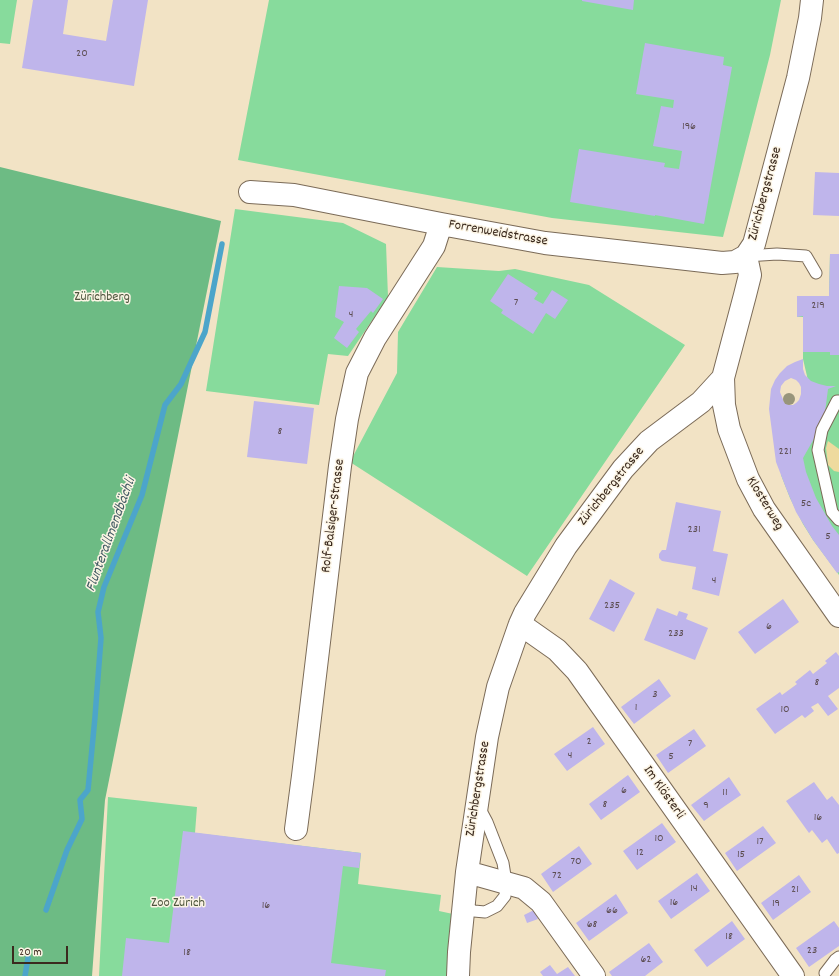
<!DOCTYPE html>
<meta charset="utf-8">
<style>
body{margin:0}
#map{position:relative;width:839px;height:976px;overflow:hidden;background:#f2e3c5;font-family:Dekko,sans-serif}
canvas{display:block}
.scale{position:absolute;left:12px;top:946px;width:56px;height:18px;box-sizing:border-box;border:2px solid #3b2a1e;border-top:0;padding-left:5px;font-size:12px;line-height:14px;white-space:nowrap;color:#3b2a1e;-webkit-text-stroke:3px #fcf5e5;paint-order:stroke}
</style>
<div id="map">
<canvas width="839" height="976"></canvas>
<div class="scale">20 m</div>
</div>
<script>
const g = document.querySelector('canvas').getContext('2d');
g.lineJoin = 'round';
function fill(path, color) { g.fillStyle = color; g.fill(path, 'evenodd'); }
const shape = rows => new Path2D(rows.map(r => 'M' + r).join(''));
function stroke(path, color, width, dash) { g.strokeStyle = color; g.lineWidth = width; g.lineCap = dash ? 'butt' : 'round'; g.setLineDash(dash || []); g.stroke(path); }
function drawText(font, color, halo, rows, align = 'center') {
  g.font = font + ' Dekko,sans-serif'; g.lineWidth = 3; g.setLineDash([]); g.textBaseline = 'middle'; g.strokeStyle = halo; g.fillStyle = color; for (const [text, x, y, turn = 0] of rows) {
    g.save(); g.translate(x, y); g.rotate((+turn || 0) * Math.PI / 180); g.textAlign = isNaN(turn) ? turn : align; if (halo) g.strokeText(text, 0, 0); g.fillText(text, 0, 0); g.restore();
  }
}
const green = shape([
 [0,0,17,0,10,44,0,43],
 [269,0,781,0,770,55,723,237,552,218,238,160],
 [235,209,343,223,386,244,388,297,348,356,328,354,319,405,206,391],
 [830,254,839,254,839,575,813,540,803,524,790,498,781,475,810,389,803,359,803,317,797,317,797,296,829,296],
 [437,267,499,271,515,269,589,285,685,345,527,576,350,462,397,373,398,332],
 [108,797,197,807,195,833,361,853,358,884,441,895,439,911,453,914,451,976,99,976]
]);
const forest = shape([
 [0,167,221,221,105,800,92,976,0,976]
]);
const sand = shape([
 [828,441,839,449,839,472,834,471,828,465,826,448]
]);
const stream = shape([
 [46,910,67,850,82,819,80,800,88,790,95,717,101,638,98,612,104,587,142,495,165,405,181,384,205,332,222,244],
 [25,976,28,958]
]);
const building = shape([
 [33,0,68,0,63,34,106,41,113,0,148,0,134,86,22,68],
 [582,0,634,0,633,10,582,1],
 [645,43,724,57,723,65,732,67,704,224,655,215,655,216,570,202,579,149,665,163,664,167,679,169,682,151,653,146,661,106,673,108,674,100,636,94],
 [815,172,839,173,839,216,813,215],
 [830,254,839,254,839,355,830,355,830,352,803,352,803,316,797,317,797,296,829,296],
 [508,274,538,293,534,299,543,304,552,290,568,300,555,319,546,313,533,334,501,313,503,310,490,301],
 [339,286,367,288,383,299,373,313,371,311,356,329,359,332,347,348,334,338,344,322,335,317],
 [803,359,803,369,805,375,811,381,819,384,827,386,836,386,828,389,825,412,820,428,803,458,806,472,816,498,832,526,839,535,839,572,837,573,813,540,796,512,786,488,776,462,769,409,771,389,775,380,780,373,787,366,795,362],
 [791,378,796,380,799,383,801,387,801,394,799,400,796,403,793,405,789,405,784,402,780,392,781,386,785,381],
 [254,401,314,408,307,464,247,457],
 [676,502,721,511,713,551,728,554,719,596,692,589,696,567,662,561,659,558,659,554,662,550,666,550],
 [610,579,635,593,614,632,589,619],
 [783,599,799,622,755,654,738,632],
 [657,608,677,616,679,611,688,614,686,619,708,628,695,660,644,640],
 [836,652,839,656,839,688,828,696,838,709,828,716,818,703,811,707,814,711,805,718,802,715,775,734,756,709,780,692,782,695,797,684,795,682,810,670,813,674,827,663,825,661],
 [659,679,671,696,634,724,621,707],
 [593,727,605,744,567,771,554,754],
 [694,729,706,746,668,773,656,755],
 [628,775,640,792,601,820,589,804],
 [729,777,741,795,722,808,704,821,691,805],
 [814,782,827,800,832,796,839,805,839,853,837,854,827,839,822,843,812,830,809,833,786,801],
 [662,823,676,842,637,870,623,851],
 [763,826,776,843,737,871,725,853],
 [183,831,361,853,359,868,343,866,331,963,386,970,385,976,122,976,126,938,169,943],
 [579,846,592,864,553,892,541,874],
 [697,873,710,891,671,919,658,901],
 [799,875,811,892,773,920,761,903],
 [616,894,628,913,589,941,576,923],
 [534,910,538,919,527,923,524,915],
 [732,921,745,939,707,967,694,950],
 [834,921,839,928,839,946,809,967,796,948],
 [649,943,663,962,645,976,612,976,609,972],
 [550,965,557,974,568,967,575,976,543,976,540,972]
]);
const lane = shape([
 [746,256,777,254,806,256,816,273],
 [839,401,837,401,822,430,818,450,832,512,839,520],
 [463,905,474,911,485,912,497,906,505,896,506,882,503,863,487,822,479,807],
 [825,973,835,960,839,957]
]);
const street = shape([
 [250,192,294,195,441,224,545,243,722,263,735,262,746,256],
 [723,378,724,405,729,429,748,479,764,509,839,616],
 [520,624,557,650,577,671,793,976],
 [296,829,303,776,340,466,347,419,357,373,375,338,434,246,441,224],
 [467,872,524,888,541,902,594,976],
 [458,976,459,952,467,872,487,737,498,687,520,624,525,613,566,546,623,469,649,441,701,402,723,378,745,295,750,275,746,256,754,244,798,78,810,18,812,0]
]);
const trees = [
 [789,399]
];
const numberNames = [
 ["20",82,54],
 ["196",689,127],
 ["7",516,303],
 ["219",818,306],
 ["4",351,315],
 ["8",280,432],
 ["221",785,452],
 ["5c",806,504],
 ["231",694,530],
 ["5",828,537],
 ["4",714,581],
 ["235",612,606],
 ["6",769,627],
 ["233",676,634],
 ["8",817,683],
 ["3",655,695],
 ["1",636,708],
 ["10",785,710],
 ["2",589,742],
 ["7",690,744],
 ["4",570,756],
 ["5",671,757],
 ["6",624,791],
 ["11",725,793],
 ["8",605,805],
 ["9",706,806],
 ["16",818,818],
 ["10",659,839],
 ["17",760,842],
 ["12",640,853],
 ["15",741,855],
 ["70",576,862],
 ["72",557,876],
 ["14",694,889],
 ["21",795,890],
 ["16",674,903],
 ["19",776,904],
 ["16",266,906],
 ["66",612,911],
 ["68",592,925],
 ["18",729,937],
 ["23",812,951],
 ["18",187,953],
 ["62",646,960]
];
const streetNames = [
 ["Zürichbergstrasse",766,194,-75],
 ["Forrenweidstrasse",498,234,10],
 ["Zürichbergstrasse",612,487,-51],
 ["Klosterweg",764,504,59],
 ["Rolf-Balsiger-Strasse",334,516,-83],
 ["Zürichbergstrasse",479,789,-81],
 ["Im Klösterli",663,793,55]
];
const parkNames = [
 ["Zürichberg",102,298],
 ["Zoo Zürich",178,904]
];
const waterNames = [
 ["Flunterallmendbächli",112,535,-70]
];
fill(green, '#87db9c');
fill(forest, '#6dbb84');
fill(sand, '#eeda9e');
stroke(stream, '#4ca5ca', 5.5);
fill(building, '#bfb5eb');
stroke(lane, '#7b6b58', 13);
stroke(street, '#7b6b58', 24);
stroke(lane, '#fff', 11);
stroke(street, '#fff', 22);
g.fillStyle = '#98957b';
for (const [x, y] of trees) { g.beginPath(); g.arc(x, y, 6, 0, 2 * Math.PI); g.fill(); }
drawText('12px', '#5c4d51', null, numberNames);
drawText('14px', '#3b2a1e', '#fcf5e5', streetNames);
drawText('14px', '#4e563e', '#fcf5e5', parkNames);
drawText('italic 15px', '#425b63', '#fcf5e5', waterNames);
</script>
